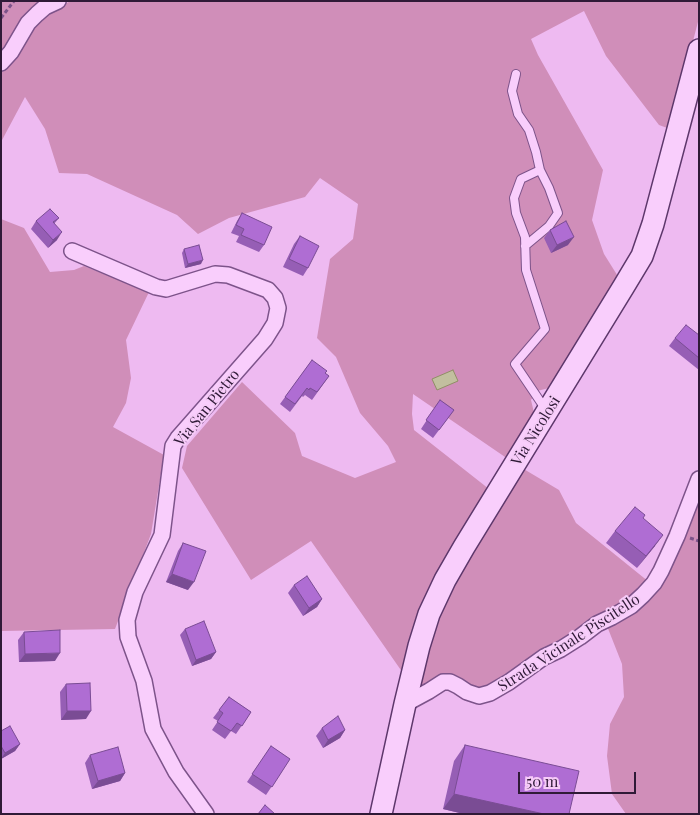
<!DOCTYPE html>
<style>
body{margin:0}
#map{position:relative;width:700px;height:815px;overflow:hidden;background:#eebaf1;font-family:"Playfair Display",serif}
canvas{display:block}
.frame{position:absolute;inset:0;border:2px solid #2f1a37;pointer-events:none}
.scale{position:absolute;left:518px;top:772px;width:118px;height:22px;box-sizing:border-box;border:2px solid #2f1a37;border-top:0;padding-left:6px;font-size:15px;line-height:18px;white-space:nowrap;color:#2f1a37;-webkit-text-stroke:4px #f6cbf8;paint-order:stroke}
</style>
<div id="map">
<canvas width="700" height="815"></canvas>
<div class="frame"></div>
<div class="scale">50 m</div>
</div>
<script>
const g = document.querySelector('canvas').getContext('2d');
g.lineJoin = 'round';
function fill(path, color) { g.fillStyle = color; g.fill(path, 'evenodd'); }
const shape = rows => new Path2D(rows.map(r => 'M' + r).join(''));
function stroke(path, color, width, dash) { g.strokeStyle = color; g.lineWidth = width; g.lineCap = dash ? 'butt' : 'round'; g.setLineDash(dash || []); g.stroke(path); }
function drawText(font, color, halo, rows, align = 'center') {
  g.font = font + ' "Playfair Display",serif'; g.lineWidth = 4; g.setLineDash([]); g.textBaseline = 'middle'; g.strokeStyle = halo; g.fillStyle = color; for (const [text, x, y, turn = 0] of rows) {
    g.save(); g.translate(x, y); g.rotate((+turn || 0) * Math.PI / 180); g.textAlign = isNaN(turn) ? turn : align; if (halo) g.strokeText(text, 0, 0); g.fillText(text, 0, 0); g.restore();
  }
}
const green = shape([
 [1,1,50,1,1,58],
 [71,1,699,1,699,18,670,129,659,125,606,56,584,11,531,39,538,55,603,170,592,220,604,254,619,278,553,387,537,391,531,400,535,417,508,459,413,394,412,414,414,430,489,489,405,676,311,541,251,580,182,468,187,446,242,382,295,433,302,456,355,478,396,462,388,446,360,413,336,357,317,338,330,259,353,239,358,204,320,178,305,197,229,218,198,234,177,215,87,174,59,173,45,129,25,97,1,142,1,69,27,31,49,11],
 [1,219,24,228,50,272,74,270,84,266,149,292,126,340,131,378,126,403,113,427,164,455,151,534,115,629,1,631],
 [522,468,559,490,576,523,649,582,627,603,524,667,478,691,460,682,415,692,437,615,449,590],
 [699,498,699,814,626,814,612,794,607,756,610,724,624,697,622,664,607,626,658,586,669,571]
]);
const water = shape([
 [453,370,458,381,437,390,432,379,453,370]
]);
const path = shape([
 [1,18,14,1],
 [690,538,699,541]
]);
const lane = shape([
 [516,74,512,91,518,114,529,130,536,152,540,170],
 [525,246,549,226,558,213,549,188,540,170,521,179,514,198,516,213,525,237,526,270,545,329,515,364,546,410]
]);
const street = shape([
 [1,63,11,52,28,23,37,14,45,7,58,1],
 [72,251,156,287,166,289,215,274,228,275,268,290,275,298,278,308,275,323,265,339,178,438,173,446,162,535,135,592,127,620,128,637,144,681,153,729,176,772,206,814],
 [405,704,429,691,443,682,450,682,458,686,467,692,479,696,490,693,509,682,544,657,561,649,580,637,597,624,612,617,631,606,643,595,654,583,661,571,677,536,699,479]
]);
const secondary = shape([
 [381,814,405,704,419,646,429,614,445,580,464,547,624,286,642,256,653,224,699,50]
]);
const wall = shape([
 [242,213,264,245,259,252,236,242,239,236,231,233,237,221],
 [59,218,54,224,57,240,48,248,31,229,36,221],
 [550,230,568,245,551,253,544,238],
 [300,236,308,268,303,276,283,267,294,244],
 [184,249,201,264,185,268,182,253],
 [699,335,699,370,669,346,675,338],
 [312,360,325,373,329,376,312,400,305,395,303,397,302,396,290,412,280,404],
 [440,400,454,410,433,438,421,429],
 [643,519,655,546,637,568,606,543,615,531],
 [183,543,188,590,166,582,178,551],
 [294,585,322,599,317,607,303,616,288,593],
 [185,629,216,652,211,659,192,666,180,635],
 [24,632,55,661,19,662,18,640],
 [66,684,86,719,61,720,60,692],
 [229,697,251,712,236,734,231,731,225,739,212,730,218,721,213,718],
 [322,728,345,730,340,738,323,748,316,736],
 [1,731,20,744,15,751,1,759],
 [465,745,569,814,464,814,443,809,454,761],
 [271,746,290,759,266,795,247,782],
 [90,755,125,773,120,781,92,789,85,763]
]);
const shadedWall = shape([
 [62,232,57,240,48,248,53,240],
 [574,237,568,245,551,253,557,245],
 [203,260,201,264,185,268,188,264],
 [663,535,655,546,637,568,646,556],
 [172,574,194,582,188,590,166,582],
 [322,599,317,607,303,616,309,608],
 [216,652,211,659,192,666,196,660],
 [60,653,55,661,19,662,25,654],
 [67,711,91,711,86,719,61,720],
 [345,730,340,738,323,748,328,740],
 [20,744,15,751,1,759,5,753],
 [125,773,120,781,92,789,98,781],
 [454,794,544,814,464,814,443,809]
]);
const building = shape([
 [50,209,59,218,53,222,62,232,53,240,36,221,50,209],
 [242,213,272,227,264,245,241,235,244,229,236,225,242,213],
 [566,221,574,237,557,245,550,230,566,221],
 [300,236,319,246,308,268,289,259,300,236],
 [199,245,203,260,188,264,184,249,199,245],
 [686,325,699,335,699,358,675,338,686,325],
 [312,360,327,371,325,373,329,376,317,392,310,388,309,390,307,388,295,404,285,397,312,360],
 [440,400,454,410,439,430,426,420,440,400],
 [635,507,645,515,643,518,663,535,646,556,615,531,635,507],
 [183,543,206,551,194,582,172,574,183,543],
 [307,576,322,599,309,608,294,585,307,576],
 [204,621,216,652,196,660,185,629,204,621],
 [60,630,60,653,25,654,24,632,60,630],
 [90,683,91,711,67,711,66,684,90,683],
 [229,697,251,712,242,726,237,723,231,731,217,722,223,713,219,710,229,697],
 [338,716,345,730,328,740,322,728,338,716],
 [10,726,20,744,5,753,1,746,1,731,10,726],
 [465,745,579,771,569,814,544,814,454,794,465,745],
 [271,746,290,759,272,787,252,774,271,746],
 [118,747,125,773,98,781,90,755,118,747],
 [265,805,275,814,258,814,265,805]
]);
const streetNames = [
 ["Via San Pietro",207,408,-51],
 ["Via Nicolosi",536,431,-58],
 ["Strada Vicinale Piscitello",569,643,-33]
];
fill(green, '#d08eb9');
fill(water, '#c2bf9f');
stroke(water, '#908f66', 1);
stroke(lane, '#7d538a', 10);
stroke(street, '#7d538a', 18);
stroke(secondary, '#5d376b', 24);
stroke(path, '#7d538a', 3, [4, 2.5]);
stroke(lane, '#f9cefc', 8);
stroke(street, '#f9cefc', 15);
stroke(secondary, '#f9cefc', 21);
fill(wall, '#965eb5');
fill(shadedWall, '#7a4c94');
fill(building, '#af6dd3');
stroke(building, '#7a4c94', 1);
drawText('15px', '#2f1a37', '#f6cbf8', streetNames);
</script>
